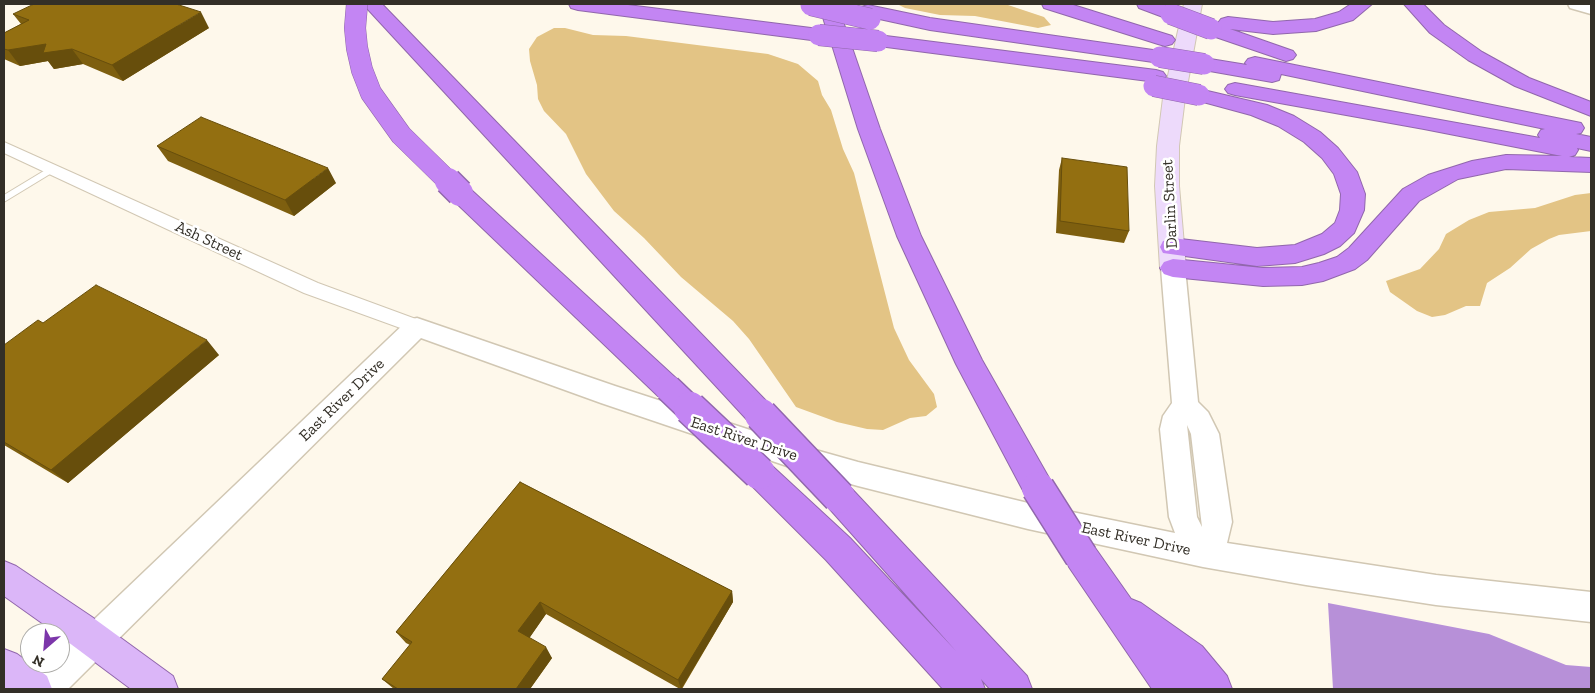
<!DOCTYPE html>
<style>
body{margin:0}
#map{position:relative;width:1595px;height:693px;overflow:hidden;background:#fef8eb;font-family:"Zilla Slab",serif}
canvas{display:block}
.frame{position:absolute;inset:0;border:5px solid #332f27;pointer-events:none}
.north{position:absolute;left:20px;top:623px;width:50px;height:50px;box-sizing:border-box;background:#fff;border:1px solid #adaca9;border-radius:50%;rotate:207deg;font-size:14px;font-weight:700;line-height:20px;text-align:center;color:#332f27}
.north::after{content:'';display:block;margin:auto;width:18px;height:22px;background:#7c36aa;clip-path:polygon(50% 0,100% 100%,50% 72%,0 100%)}
</style>
<div id="map">
<canvas width="1595" height="693"></canvas>
<div class="frame"></div>
<div class="north">N</div>
</div>
<script>
const g = document.querySelector('canvas').getContext('2d');
g.lineJoin = 'round';
function fill(path, color) { g.fillStyle = color; g.fill(path, 'evenodd'); }
const shape = rows => new Path2D(rows.map(r => 'M' + r).join(''));
function stroke(path, color, width, dash) { g.strokeStyle = color; g.lineWidth = width; g.lineCap = dash ? 'butt' : 'round'; g.setLineDash(dash || []); g.stroke(path); }
function drawText(font, color, halo, rows, align = 'center') {
  g.font = font + ' "Zilla Slab",serif'; g.lineWidth = 5; g.setLineDash([]); g.textBaseline = 'middle'; g.strokeStyle = halo; g.fillStyle = color; for (const [text, x, y, turn = 0] of rows) {
    g.save(); g.translate(x, y); g.rotate((+turn || 0) * Math.PI / 180); g.textAlign = isNaN(turn) ? turn : align; if (halo) g.strokeText(text, 0, 0); g.fillText(text, 0, 0); g.restore();
  }
}
const green = shape([
 [897,4,1005,4,1044,17,1051,25,1038,28,975,16,940,15,905,8],
 [554,28,565,28,593,35,626,36,768,54,798,64,818,81,822,95,831,110,843,149,854,173,894,328,909,360,934,394,937,407,926,416,910,418,883,430,867,429,837,422,796,407,749,339,733,321,681,277,644,238,614,211,586,174,566,134,544,111,538,99,537,85,530,61,529,49,537,37],
 [1591,193,1591,231,1559,235,1549,239,1531,249,1510,268,1487,283,1480,306,1466,306,1445,315,1432,317,1417,311,1390,292,1386,281,1420,269,1439,249,1446,234,1469,220,1489,212,1535,208,1575,195]
]);
const water = shape([
 [1328,603,1489,634,1566,665,1591,667,1591,689,1333,689]
]);
const service = shape([
 [52,166,55,167,55,171,4,202,4,195,52,166]
]);
const minor = shape([
 [4,142,318,283,424,322,427,327,424,332,417,334,304,293,4,153,4,142]
]);
const tertiary = shape([
 [1568,4,1591,4,1591,14,1570,8,1568,4],
 [1173,260,1181,262,1185,268,1198,402,1208,412,1219,434,1232,522,1227,543,1436,575,1591,592,1591,622,1436,605,1306,585,1203,567,1028,529,858,486,787,466,601,403,421,338,68,689,29,689,33,677,48,663,60,663,60,652,408,320,417,318,615,386,787,442,858,462,1028,503,1175,533,1169,517,1160,429,1163,416,1172,403,1161,268,1165,262,1173,260],
 [1187,425,1191,434,1202,527,1197,517,1187,425]
]);
const secondary = shape([
 [1184,4,1202,4,1185,98,1179,146,1179,186,1186,268,1182,274,1173,277,1164,274,1160,268,1155,186,1157,146,1163,98,1184,4]
]);
const primary = shape([
 [4,561,16,566,92,617,173,676,178,689,131,689,60,636,60,633,56,633,4,596,4,561],
 [4,649,17,654,47,676,52,689,4,689,4,649]
]);
const motorway = shape([
 [363,4,382,4,771,406,776,415,771,424,761,427,751,424,363,4],
 [569,4,620,4,819,29,826,31,828,34,819,4,837,4,880,129,921,236,982,360,1049,478,1054,488,1049,498,1038,502,1027,498,956,364,897,236,858,129,829,35,826,39,819,41,578,10,571,8,569,4],
 [1042,4,1070,4,1172,36,1175,40,1172,44,1165,46,1158,44,1044,8,1042,4],
 [1137,4,1162,4,1178,10,1180,14,1178,18,1171,20,1139,8,1137,4],
 [1351,4,1372,4,1353,20,1316,31,1273,34,1230,29,1293,51,1296,55,1293,59,1286,61,1204,33,1201,29,1204,25,1211,23,1220,26,1218,23,1221,19,1228,17,1273,22,1315,19,1339,12,1351,4],
 [1404,4,1423,4,1444,25,1482,52,1529,78,1591,102,1591,116,1515,86,1468,60,1430,33,1404,4],
 [868,5,930,18,1160,51,1167,53,1170,57,1167,61,1160,63,930,30,861,15,859,11,861,7,868,5],
 [878,35,1156,70,1163,72,1166,76,1163,80,1156,82,871,45,868,41,871,37,878,35],
 [1255,57,1581,123,1584,128,1581,133,1576,134,1591,137,1591,151,1577,148,1578,150,1575,155,1569,157,1591,158,1591,172,1506,169,1458,179,1419,201,1367,260,1355,269,1323,281,1302,285,1263,286,1173,277,1164,274,1160,268,1164,262,1173,259,1263,268,1302,267,1319,263,1337,257,1349,248,1403,189,1428,175,1472,161,1506,155,1562,156,1424,129,1235,95,1228,93,1225,89,1228,85,1235,83,1540,138,1538,135,1541,130,1545,129,1281,74,1279,80,1272,82,1204,70,1197,68,1194,64,1197,60,1204,58,1247,65,1245,63,1248,59,1255,57],
 [1199,89,1267,105,1294,116,1320,132,1338,148,1357,172,1365,194,1364,210,1354,233,1340,246,1324,254,1295,263,1257,266,1163,253,1160,247,1163,241,1172,238,1257,248,1295,245,1322,234,1335,223,1340,210,1341,194,1334,174,1322,158,1304,142,1278,126,1251,115,1192,99,1188,95,1192,91,1199,89],
 [460,185,468,187,678,380,682,388,678,396,668,400,658,396,452,199,448,193,452,187,460,185],
 [759,460,770,464,850,538,956,651,828,507,823,497,828,487,839,483,850,487,1027,676,1032,689,990,689,981,679,985,689,943,689,826,560,748,482,744,473,748,464,759,460],
 [1081,541,1093,545,1131,599,1141,603,1202,646,1227,676,1232,689,1152,689,1069,567,1065,556,1069,545,1081,541]
]);
const motorwayBridgeFar2 = shape([
 [357,4,355,28,357,48,362,70,371,93,401,135,449,182],
 [811,5,870,19],
 [1171,14,1211,29],
 [819,35,878,41],
 [1160,57,1204,64],
 [1154,86,1199,95]
]);
const motorwayBridgeFar1 = shape([
 [448,181,460,193],
 [668,388,691,410]
]);
const motorwayBridge = shape([
 [690,408,759,473],
 [761,415,839,497],
 [1038,488,1081,556]
]);
const wall = shape([
 [13,14,209,28,123,81,83,64,54,69,48,61,20,66,4,59,4,33,21,24],
 [157,146,336,183,294,216,168,161],
 [1062,158,1129,231,1124,243,1056,233,1059,170],
 [43,323,219,355,68,483,4,445,4,345],
 [520,482,732,591,733,602,682,689,680,689,546,614,529,638,552,658,530,689,394,689,382,679,410,645,406,643,396,632]
]);
const shadedWall = shape([
 [201,12,209,28,123,81,112,65],
 [46,44,72,49,83,64,54,69,48,61,20,66,8,50],
 [328,168,336,183,294,216,285,200],
 [207,340,219,355,68,483,51,470],
 [732,591,733,602,681,689,678,680],
 [540,602,546,614,526,643,518,631],
 [546,647,552,658,530,689,516,689]
]);
const building = shape([
 [34,4,176,4,201,12,112,65,72,49,43,53,46,44,8,50,4,49,4,33,29,20,13,14,34,4],
 [201,117,328,168,285,200,157,146,201,117],
 [1062,158,1127,167,1129,231,1060,221,1062,158],
 [96,285,207,340,51,470,4,442,4,345,38,320,43,323,96,285],
 [520,482,732,591,678,680,540,602,518,631,546,647,516,689,398,689,382,679,412,642,396,632,520,482]
]);
const streetNames = [
 ["Darlin Street",1170,204,-93],
 ["Ash Street",209,241,25],
 ["East River Drive",342,400,-44],
 ["East River Drive",744,439,18],
 ["East River Drive",1136,539,12]
];
fill(green, '#e3c485');
fill(water, '#b790d8');
stroke(service, '#d1c7b3', 2);
stroke(minor, '#d1c7b3', 2);
stroke(tertiary, '#d1c7b3', 3);
stroke(secondary, '#d1c7b3', 2);
stroke(primary, '#9167ac', 2);
stroke(motorway, '#9167ac', 2);
fill(service, '#fff');
fill(minor, '#fff');
fill(tertiary, '#fff');
fill(secondary, '#eddafb');
fill(primary, '#dbb6f8');
fill(motorway, '#c385f3');
stroke(motorwayBridgeFar2, '#9167ac', 22, []);
stroke(motorwayBridgeFar1, '#9167ac', 29, []);
stroke(motorwayBridge, '#9167ac', 35, []);
stroke(motorwayBridgeFar2, '#c385f3', 21);
stroke(motorwayBridgeFar1, '#c385f3', 26);
stroke(motorwayBridge, '#c385f3', 32);
fill(wall, '#7e5f0f');
fill(shadedWall, '#674e0c');
fill(building, '#936f11');
stroke(building, '#674e0c', 1);
drawText('16px', '#332f27', '#fff', streetNames);
</script>
